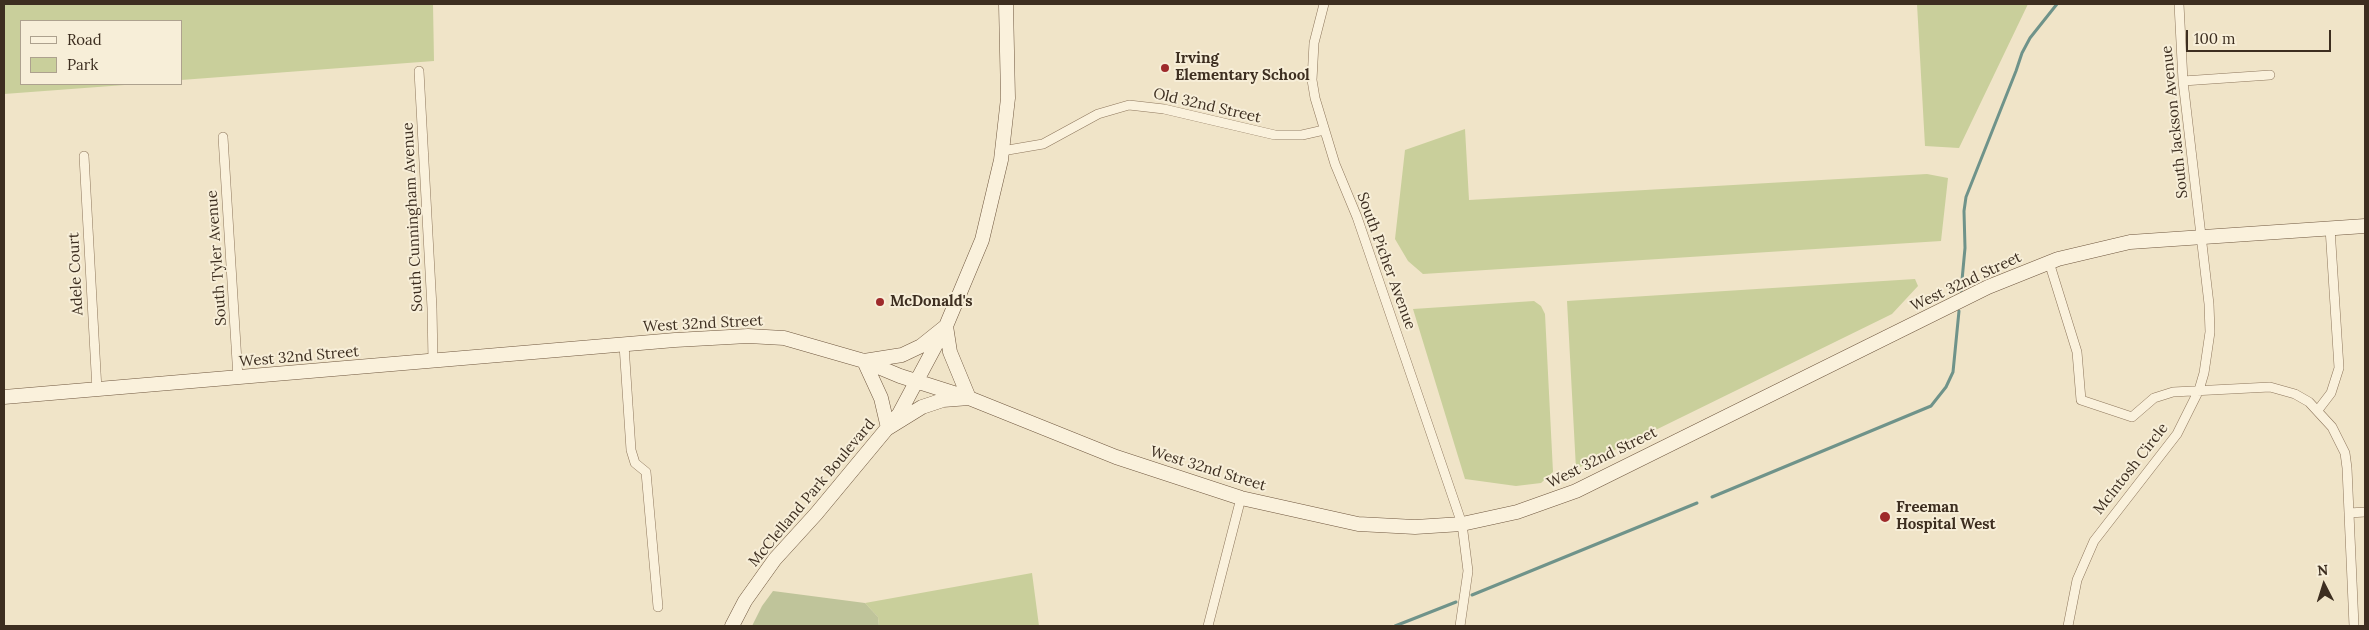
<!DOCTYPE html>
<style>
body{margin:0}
#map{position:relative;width:2369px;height:630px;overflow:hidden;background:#f0e4c8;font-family:Lora,serif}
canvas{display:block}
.frame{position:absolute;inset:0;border:5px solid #3d2e20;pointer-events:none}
.legend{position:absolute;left:20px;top:20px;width:162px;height:65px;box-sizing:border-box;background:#f7eed8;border:1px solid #ada18e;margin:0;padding:6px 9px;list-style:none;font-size:15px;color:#3d2e20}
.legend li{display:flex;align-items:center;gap:10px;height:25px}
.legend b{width:25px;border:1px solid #ada18e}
.north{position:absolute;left:2299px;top:560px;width:50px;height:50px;-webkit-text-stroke:4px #f7eed8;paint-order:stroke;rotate:355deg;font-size:14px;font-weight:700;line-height:20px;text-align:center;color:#3d2e20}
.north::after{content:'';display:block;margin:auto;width:18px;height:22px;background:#3d2e20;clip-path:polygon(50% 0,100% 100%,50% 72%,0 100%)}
.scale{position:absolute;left:2186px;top:30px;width:145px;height:22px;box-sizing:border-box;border:2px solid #3d2e20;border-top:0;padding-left:6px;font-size:15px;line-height:18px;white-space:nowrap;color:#3d2e20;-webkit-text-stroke:4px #f7eed8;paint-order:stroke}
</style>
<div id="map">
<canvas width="2369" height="630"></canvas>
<div class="frame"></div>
<ul class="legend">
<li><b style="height:6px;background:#faf1dc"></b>Road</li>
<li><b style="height:14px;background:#c9cf9b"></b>Park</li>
</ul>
<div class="north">N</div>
<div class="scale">100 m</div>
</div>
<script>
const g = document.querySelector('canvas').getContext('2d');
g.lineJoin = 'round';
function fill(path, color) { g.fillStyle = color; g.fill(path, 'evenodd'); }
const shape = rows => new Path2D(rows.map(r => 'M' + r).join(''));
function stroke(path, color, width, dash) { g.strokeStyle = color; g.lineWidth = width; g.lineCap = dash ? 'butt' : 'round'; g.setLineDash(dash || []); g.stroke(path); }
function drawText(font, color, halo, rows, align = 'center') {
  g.font = font + ' Lora,serif'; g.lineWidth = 4; g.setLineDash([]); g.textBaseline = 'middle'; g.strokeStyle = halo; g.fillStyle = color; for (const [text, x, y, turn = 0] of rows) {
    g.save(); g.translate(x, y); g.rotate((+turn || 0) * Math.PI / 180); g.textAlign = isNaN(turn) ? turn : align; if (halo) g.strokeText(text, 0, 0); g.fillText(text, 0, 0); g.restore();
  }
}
const green = shape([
 [4,4,433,4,434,61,181,80,181,21,21,21,21,84,138,84,4,94],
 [1917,4,2028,4,1959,148,1925,146],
 [1465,129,1469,200,1927,174,1948,178,1941,241,1423,274,1408,261,1395,239,1405,150],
 [1915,279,1918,286,1892,314,1576,469,1567,301],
 [1534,301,1541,306,1545,314,1553,472,1541,483,1516,486,1465,479,1413,309],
 [1032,573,1039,626,879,626,878,617,865,603]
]);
const cemetery = shape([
 [773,591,865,603,878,617,879,626,752,626,762,606]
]);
const stream = shape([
 [1961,291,1965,248,1964,211,1966,197,2016,71,2022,53,2030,38,2057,4],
 [1712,497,1931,406,1946,387,1953,372,1959,311],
 [1472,595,1697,503],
 [1395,626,1456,602]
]);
const street = shape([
 [1324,4,1314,43,1312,80,1315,98,1335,164,1357,217,1462,524,1468,571,1460,626],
 [419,71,432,308,433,361],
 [2183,81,2270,75],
 [223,137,238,378],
 [1002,151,1043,144,1098,114,1129,105,1164,109,1275,135,1302,135,1324,130],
 [84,156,97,390],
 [2049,262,2077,352,2081,400,2132,417,2154,398,2173,392,2270,387,2295,394,2309,402,2332,427,2345,453,2347,468,2354,626],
 [624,345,631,450,635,463,646,472,658,607],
 [2318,410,2331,393,2339,368,2330,228],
 [2349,513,2365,512],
 [1208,626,1241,498],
 [2068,626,2077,580,2094,541,2177,434,2199,390,2204,373,2210,332,2209,304,2183,81,2179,4]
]);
const secondary = shape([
 [946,326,950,352,969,398,943,400,922,407,888,428,881,398,864,361,902,355,921,346,946,326],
 [4,397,675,340,748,336,784,338,864,361,900,376,969,398,1116,457,1241,498,1358,524,1415,527,1462,524,1517,512,1576,491,1988,287,2058,259,2130,242,2365,226],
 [732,626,745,601,775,559,816,514,899,414,946,326,982,240,1001,160,1008,98,1006,4]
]);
const markers = [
 [1165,68,5,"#9e2a2b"],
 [880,302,5,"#9e2a2b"],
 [1885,517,6,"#9e2a2b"]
];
const poiNames = [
 ["Irving",1175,59],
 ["Elementary School",1175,76],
 ["McDonald's",890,302],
 ["Freeman",1896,508],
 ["Hospital West",1896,525]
];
const streetNames = [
 ["Old 32nd Street",1207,106,13],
 ["South Jackson Avenue",2175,122,-96],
 ["South Cunningham Avenue",413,217,-93],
 ["South Tyler Avenue",217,258,-94],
 ["South Picher Avenue",1386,261,70],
 ["Adele Court",76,274,-93],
 ["West 32nd Street",1966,282,-25],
 ["West 32nd Street",703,324,-3],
 ["West 32nd Street",299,357,-5],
 ["West 32nd Street",1602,458,-26],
 ["West 32nd Street",1208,469,17],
 ["McIntosh Circle",2131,469,-52],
 ["McClelland Park Boulevard",812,493,-50]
];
fill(green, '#c9cf9b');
fill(cemetery, '#bfc49a');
stroke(stream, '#6f938a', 3);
stroke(street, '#8d765c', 10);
stroke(secondary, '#6f573f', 15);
stroke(street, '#faf1dc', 9);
stroke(secondary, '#faf1dc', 14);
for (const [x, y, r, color] of markers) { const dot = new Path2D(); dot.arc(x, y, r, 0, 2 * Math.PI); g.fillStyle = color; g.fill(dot); stroke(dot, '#f7eed8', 2); }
drawText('bold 15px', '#3d2e20', '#f7eed8', poiNames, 'left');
drawText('15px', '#3d2e20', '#f7eed8', streetNames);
</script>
